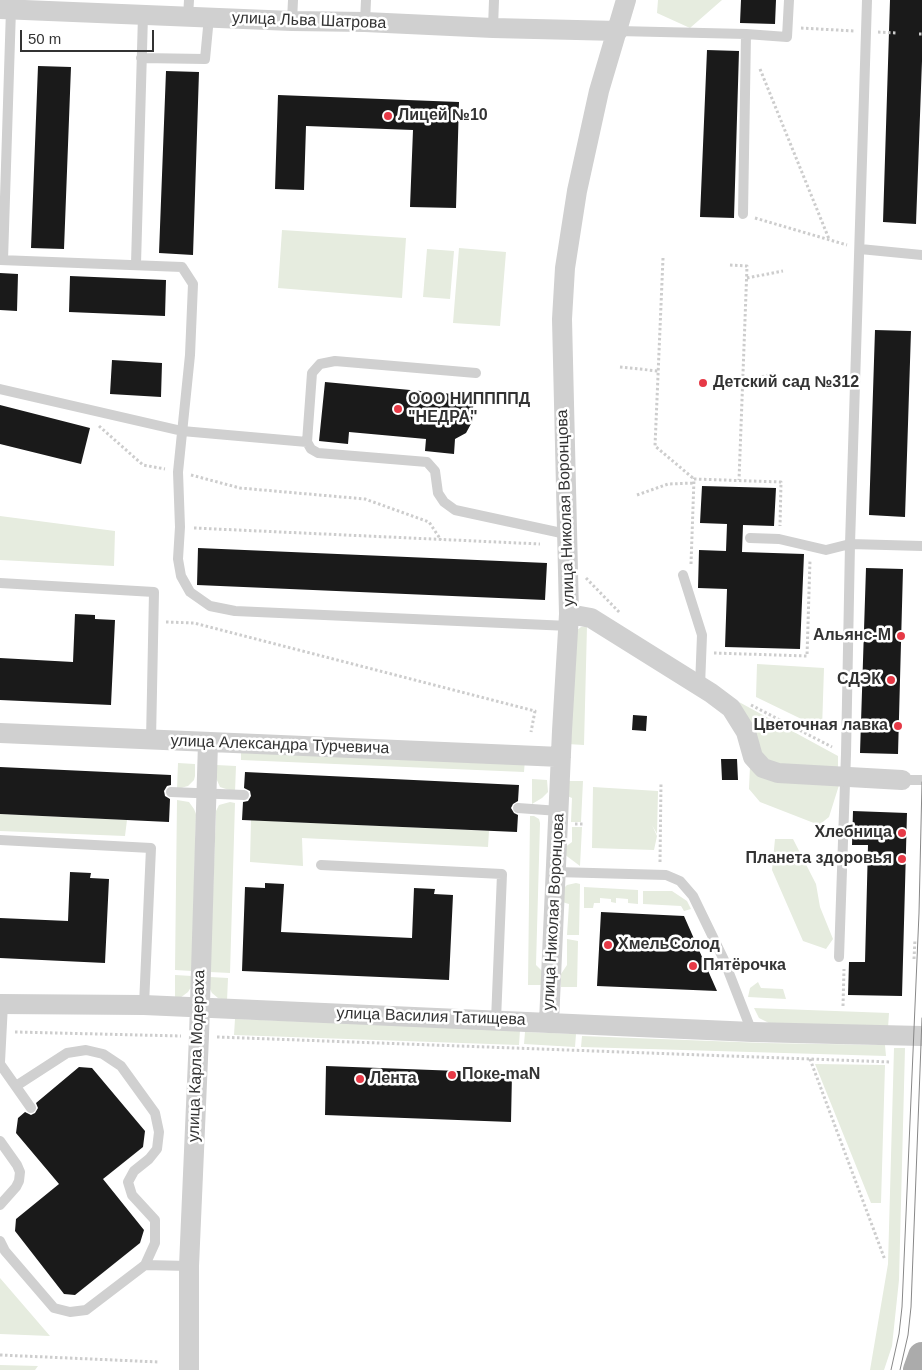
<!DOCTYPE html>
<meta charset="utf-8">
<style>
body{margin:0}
#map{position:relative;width:922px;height:1370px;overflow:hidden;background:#fff;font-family:Arial,sans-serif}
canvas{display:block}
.scale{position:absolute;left:20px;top:30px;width:134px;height:22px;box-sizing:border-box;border:2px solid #333;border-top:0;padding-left:6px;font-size:15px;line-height:18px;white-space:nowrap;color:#333;-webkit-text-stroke:4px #fff;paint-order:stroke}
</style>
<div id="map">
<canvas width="922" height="1370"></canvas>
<div class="scale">50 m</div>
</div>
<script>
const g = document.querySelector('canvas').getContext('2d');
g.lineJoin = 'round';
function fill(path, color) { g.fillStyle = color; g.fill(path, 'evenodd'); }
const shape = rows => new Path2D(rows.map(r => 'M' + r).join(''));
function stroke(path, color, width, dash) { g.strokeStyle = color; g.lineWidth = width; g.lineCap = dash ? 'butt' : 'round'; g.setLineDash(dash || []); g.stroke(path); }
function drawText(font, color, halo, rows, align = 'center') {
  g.font = font + ' Arial,sans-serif'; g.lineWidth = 5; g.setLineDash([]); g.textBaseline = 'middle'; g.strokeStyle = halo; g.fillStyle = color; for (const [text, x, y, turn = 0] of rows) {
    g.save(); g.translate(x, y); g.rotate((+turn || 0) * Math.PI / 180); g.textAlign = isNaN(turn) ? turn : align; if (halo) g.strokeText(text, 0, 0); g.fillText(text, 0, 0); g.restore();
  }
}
const green = shape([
 [658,0,722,0,690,28,657,13],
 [282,230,406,238,402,298,278,288],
 [459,248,506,252,500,326,453,323],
 [427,249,454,251,450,299,423,297],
 [0,516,115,531,114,566,0,560],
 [587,626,584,745,567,744,576,631,581,627],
 [757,664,824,668,822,729,756,697],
 [739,702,838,756,838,774,775,769,759,752],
 [241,748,525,759,524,772,241,760],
 [178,763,195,764,195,776,194,780,188,786,177,789],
 [216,765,236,766,235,792,220,787,216,778],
 [750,766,840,782,829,817,819,825,760,802,749,789],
 [532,779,547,780,548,792,542,798,532,804],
 [566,781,583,781,581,822,571,822,572,798,565,795],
 [593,787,658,791,657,834,652,825,657,836,654,850,592,848],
 [177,800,189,802,194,809,196,814,192,971,175,970],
 [230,802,235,803,230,973,210,972,216,811,219,805],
 [0,814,127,820,125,836,0,831],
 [530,816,534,816,539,819,540,823,536,965,544,973,543,985,528,985],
 [251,820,489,831,488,847,302,838,303,866,250,862],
 [572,827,582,827,580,866,564,854,564,848,572,842],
 [775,839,793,839,816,884,820,907,833,939,826,949,803,941,772,870],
 [576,883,580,884,579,935,567,935,569,904,562,902,563,889,567,885],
 [584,887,638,890,638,904,628,903,628,899,616,898,616,903,611,902,611,899,600,898,600,903,594,903,593,908,584,908],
 [643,891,672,891,687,901,691,909,684,911,681,906,643,904],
 [567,939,578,941,577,987,561,987,561,974,567,965],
 [175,975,192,976,191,987,188,992,180,998,175,998],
 [210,977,228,978,227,1001,218,998,212,993,210,989],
 [758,982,761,988,783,989,786,999,748,997,750,988],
 [754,1008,889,1013,888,1028,769,1023,759,1018],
 [235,1019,520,1030,519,1045,234,1035],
 [525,1032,576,1034,575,1047,524,1044],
 [582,1036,764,1043,885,1045,886,1056,581,1047],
 [894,1048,905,1048,899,1280,892,1346,884,1370,870,1370,888,1264],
 [815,1064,885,1065,881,1203,871,1203],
 [0,1278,50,1336,0,1334],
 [0,1365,38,1366,35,1370,0,1370]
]);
const building = shape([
 [741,0,776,0,775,24,740,23],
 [890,0,922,0,922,61,916,224,883,222],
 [707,50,739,51,734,218,700,217],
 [38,66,71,67,64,249,31,248],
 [166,71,199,72,193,255,159,253],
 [278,95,459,102,456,208,410,207,413,130,306,126,304,190,275,189],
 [0,273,18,274,17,311,0,310],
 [70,276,166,280,165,316,69,312],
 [875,330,911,331,905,517,869,515],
 [112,360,162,363,161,397,110,394],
 [325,382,474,396,472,422,466,433,455,439,454,454,425,451,426,439,349,432,348,444,319,441],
 [0,405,90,428,81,464,0,444],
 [702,486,776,488,774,526,743,525,742,552,804,554,800,649,725,647,727,589,698,588,699,550,726,551,727,524,700,523],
 [198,548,547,563,545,600,197,585],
 [866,568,903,569,898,754,860,753],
 [75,614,95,615,95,619,115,620,111,705,0,700,0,658,73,662],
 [633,715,647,716,646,731,632,730],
 [721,759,737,759,738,780,722,780],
 [0,767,171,775,171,785,167,786,164,791,165,796,170,799,169,822,0,814],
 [245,772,519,785,518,801,513,804,511,808,514,813,518,815,517,832,242,820,243,802,248,801,251,796,250,791,244,788],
 [853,811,907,813,902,996,848,995,849,962,865,962,868,845,852,845],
 [70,872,91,873,90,878,109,879,105,963,0,958,0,918,68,921],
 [265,883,284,884,281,932,412,938,414,888,435,889,434,894,453,895,449,980,242,971,245,887,265,888],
 [601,912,684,916,717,991,597,986],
 [326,1066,512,1073,511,1122,325,1115],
 [79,1067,92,1068,145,1131,143,1147,103,1179,144,1230,140,1243,75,1295,64,1294,15,1231,16,1219,59,1184,16,1133,18,1118,25,1112,31,1115,35,1113,38,1108,36,1103]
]);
const path = shape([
 [801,28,854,31],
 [878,32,896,33],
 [919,34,922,34],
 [760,69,829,239],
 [755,218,847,245],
 [663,258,655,446,694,479],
 [730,265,747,266,739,480],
 [747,278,783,271],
 [620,367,658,371],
 [743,383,775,373],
 [99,426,143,465,165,469],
 [191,475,240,488,365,499,429,522,441,540],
 [637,495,668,484,694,483],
 [194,528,540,544],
 [691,564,694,479,781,482,780,526],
 [586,578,620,613],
 [166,622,194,623,535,711,531,732],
 [714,653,807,656,810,560],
 [751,705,832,747],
 [575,824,584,824],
 [660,862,661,782],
 [914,959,915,939],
 [843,1006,844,969],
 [15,1032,181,1036],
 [217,1037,891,1062],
 [810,1059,885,1260],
 [0,1355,159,1362]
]);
const service = shape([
 [188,17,189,0],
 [292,21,293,0],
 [365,22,366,0],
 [493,28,494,0],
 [618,31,746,34,787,37,789,0],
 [141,58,205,59,209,17],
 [743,214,746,34],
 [860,249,922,255],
 [0,260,182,267,193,284,190,355,178,472,180,527,178,559,181,576,190,592,210,606,235,611,569,626],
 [3,260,11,9],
 [136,264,143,15],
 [476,373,335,361,320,364,312,373,307,442,311,449,318,453,427,462,435,471,438,493,444,502,455,510,566,534],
 [0,389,182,431,307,442],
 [750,538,779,539,826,550,850,544,922,546],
 [683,575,702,635,700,686],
 [0,583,154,592,151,740],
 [902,780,922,780],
 [171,792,244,795],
 [518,808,559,811],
 [0,840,151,848,144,1005],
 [321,865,502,874,496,1020],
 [556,872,666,875,680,881,693,896,724,960,752,1032],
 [839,957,846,754,850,544,867,0],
 [0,1062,3,1004],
 [0,1064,31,1108],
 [16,1086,67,1053,86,1050,103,1054,121,1066,155,1113,159,1132,157,1149,149,1159,134,1171,128,1182,132,1195,155,1220,155,1243,145,1265],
 [0,1141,17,1165,20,1172,19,1181,16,1187,0,1205],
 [0,1241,5,1251,54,1308,70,1312,86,1310,145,1265,189,1266]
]);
const minor = shape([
 [0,9,292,21,365,22,493,28,618,31],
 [569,614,591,618,711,693,731,708,746,732,753,757,763,768,778,773,902,780],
 [0,733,561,757],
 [0,1004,144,1005,752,1032,922,1036],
 [549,1022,562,731,569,614,562,319,565,268,577,191,599,91,626,0],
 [189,1370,189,1266,199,1036,208,743]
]);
const primary = shape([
 [917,1370,922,1356]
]);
const tram = shape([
 [891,1370,899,1334,902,1307,919,913,922,782],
 [900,1370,908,1335,911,1307,922,1018]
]);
const markers = [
 [388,116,5,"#e63946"],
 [703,383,5,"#e63946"],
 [398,409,5,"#e63946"],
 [901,636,5,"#e63946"],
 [891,680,5,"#e63946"],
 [898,726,5,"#e63946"],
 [902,833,5,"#e63946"],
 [902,859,5,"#e63946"],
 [608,945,5,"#e63946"],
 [693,966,5,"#e63946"],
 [452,1075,5,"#e63946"],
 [360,1079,5,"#e63946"]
];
const streetNames = [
 ["улица Льва Шатрова",309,21,2],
 ["улица Николая Воронцова",566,508,-92],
 ["улица Александра Турчевича",280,745,2],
 ["улица Николая Воронцова",554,912,-87],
 ["улица Василия Татищева",431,1017,2],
 ["улица Карла Модераха",197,1056,-88]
];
const poiNames = [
 ["Лицей №10",398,116],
 ["Детский сад №312",713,383],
 ["ООО НИППППД",408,400],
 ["\"НЕДРА\"",408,418],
 ["Альянс-М",891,636,"right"],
 ["СДЭК",881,680,"right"],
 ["Цветочная лавка",888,726,"right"],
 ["Хлебница",892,833,"right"],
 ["Планета здоровья",892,859,"right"],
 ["ХмельСолод",618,945],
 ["Пятёрочка",703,966],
 ["Поке-maN",462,1075],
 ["Лента",370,1079]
];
fill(green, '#e6ecdf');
fill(building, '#1a1a1a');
stroke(path, '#cdcdcd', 3, [2.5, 2.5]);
stroke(service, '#d0d0d0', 10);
stroke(minor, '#d0d0d0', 20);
stroke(primary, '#ababab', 28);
stroke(tram, '#888', 1);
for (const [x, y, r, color] of markers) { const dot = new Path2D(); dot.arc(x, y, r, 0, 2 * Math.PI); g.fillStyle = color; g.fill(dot); stroke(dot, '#fff', 2); }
drawText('16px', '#333', '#fff', streetNames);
drawText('bold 16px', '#333', '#fff', poiNames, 'left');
</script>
